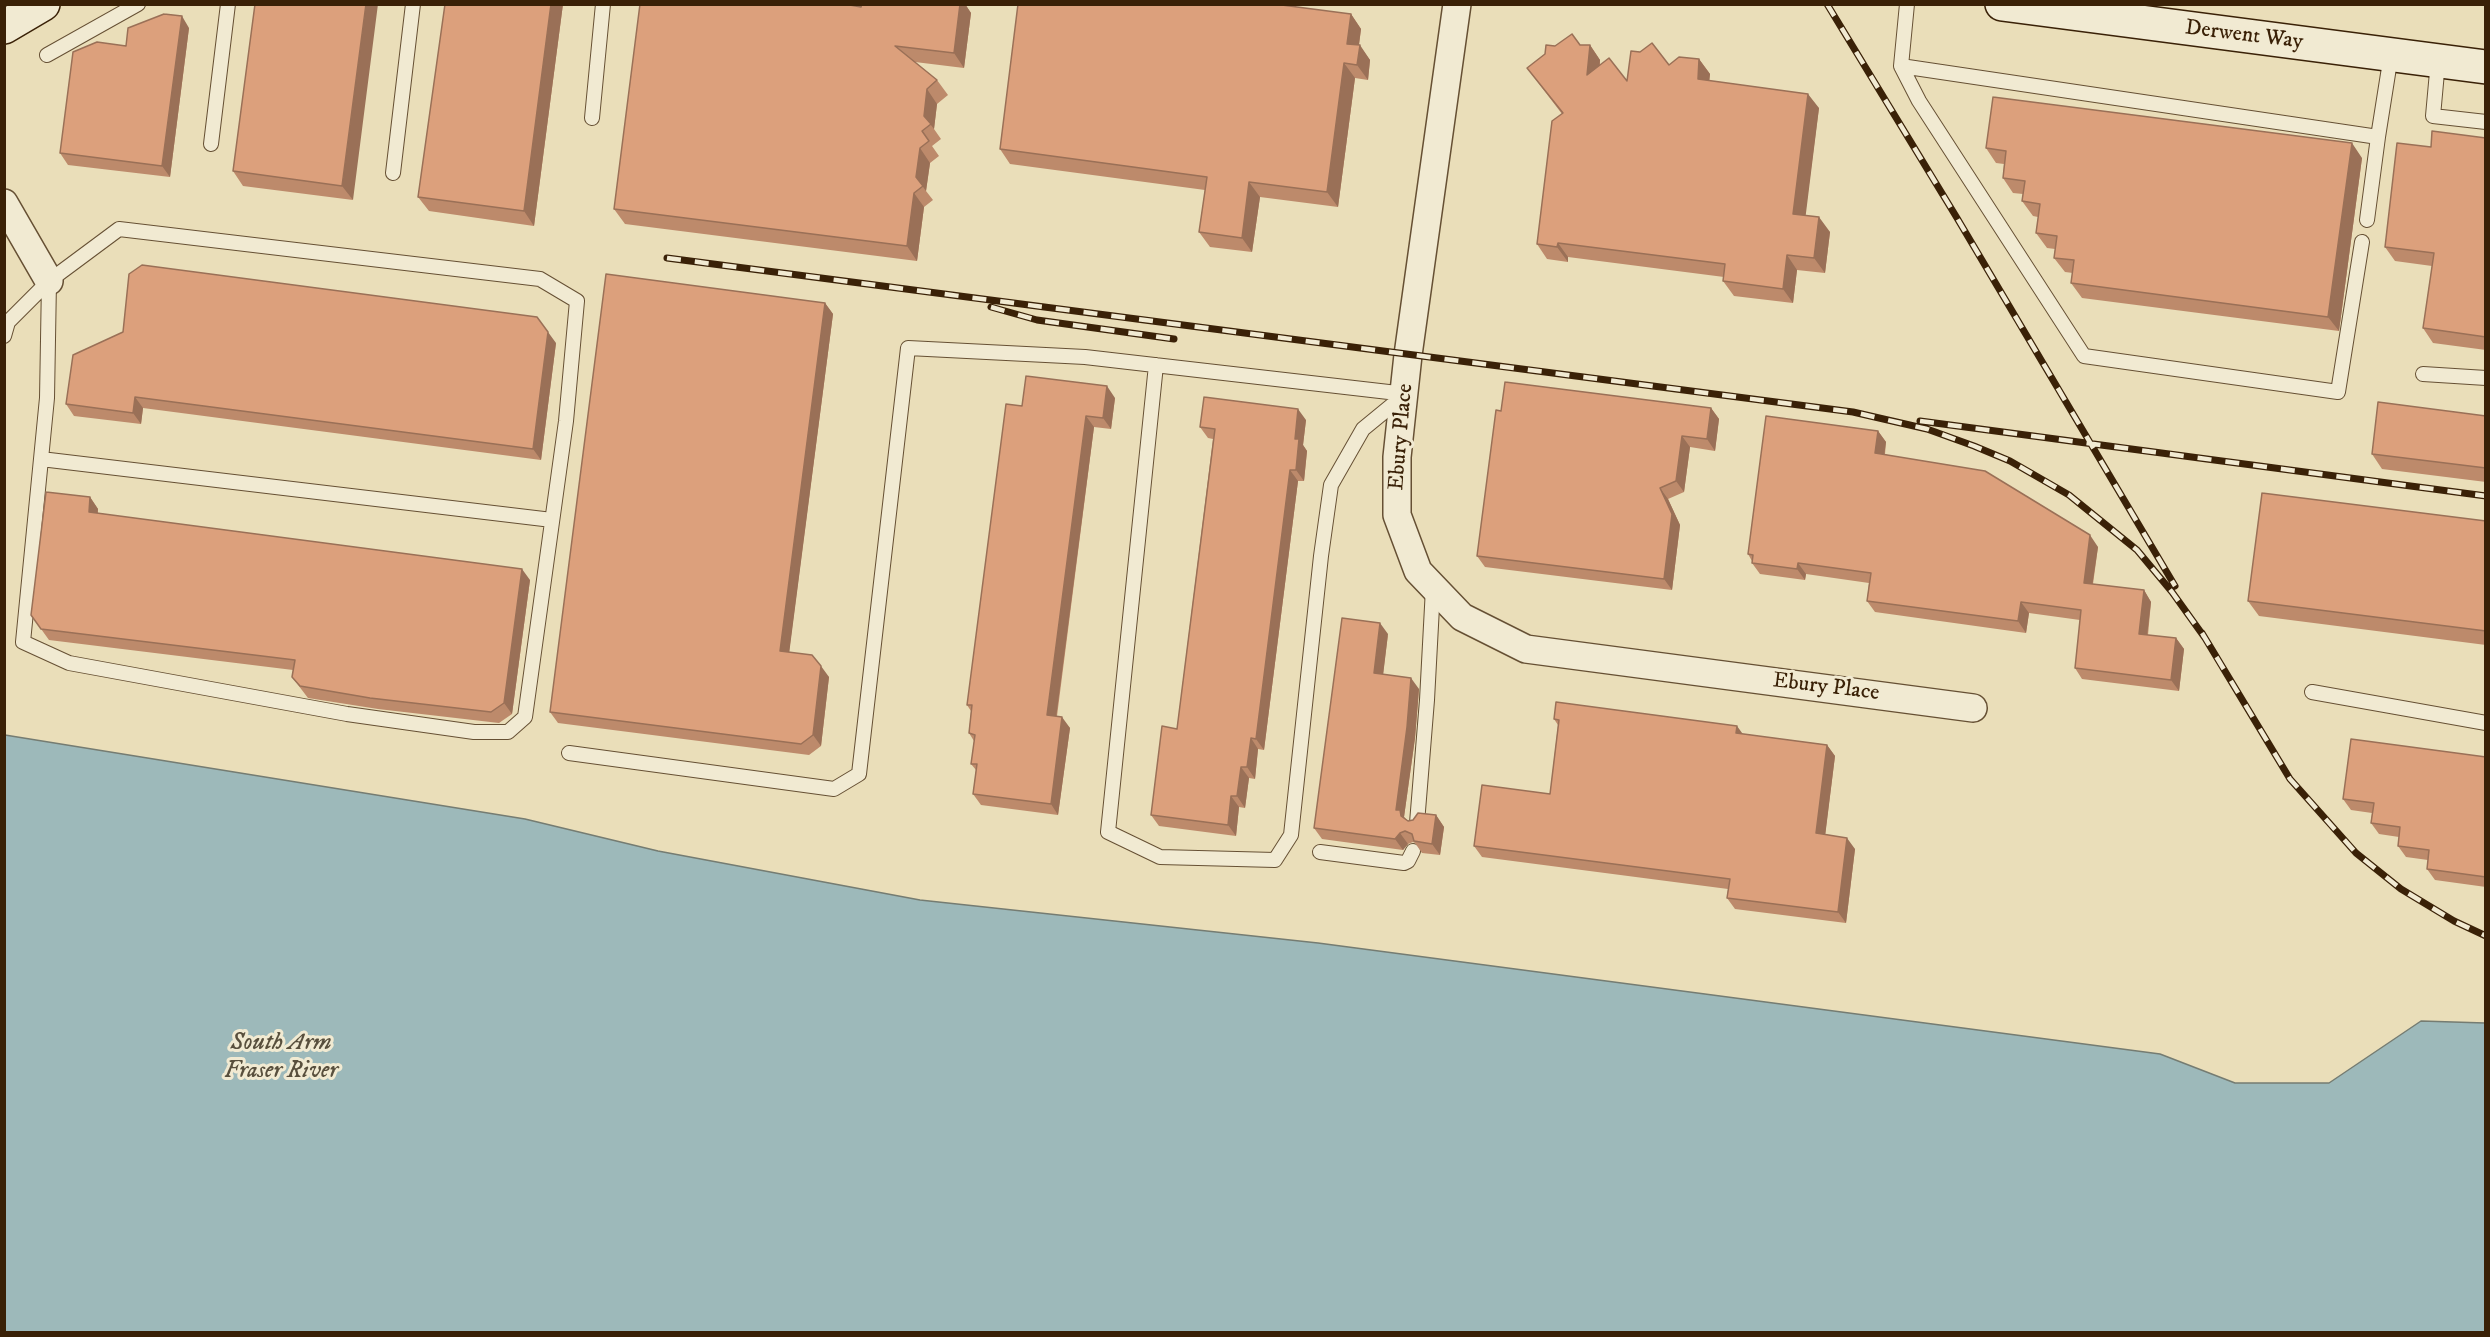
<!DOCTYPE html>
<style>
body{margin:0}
#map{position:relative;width:2490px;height:1337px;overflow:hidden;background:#eadeb9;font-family:"IM FELL DW Pica",serif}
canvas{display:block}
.frame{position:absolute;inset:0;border:6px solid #3a2107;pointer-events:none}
</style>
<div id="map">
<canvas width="2490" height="1337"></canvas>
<div class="frame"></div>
</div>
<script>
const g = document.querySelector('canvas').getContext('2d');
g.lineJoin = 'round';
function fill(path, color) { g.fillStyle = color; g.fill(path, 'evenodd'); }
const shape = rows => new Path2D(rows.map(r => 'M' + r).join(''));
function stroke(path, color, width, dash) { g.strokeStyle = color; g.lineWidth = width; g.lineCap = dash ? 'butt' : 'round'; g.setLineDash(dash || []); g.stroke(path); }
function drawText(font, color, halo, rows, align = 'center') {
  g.font = font + ' "IM FELL DW Pica",serif'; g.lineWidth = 6; g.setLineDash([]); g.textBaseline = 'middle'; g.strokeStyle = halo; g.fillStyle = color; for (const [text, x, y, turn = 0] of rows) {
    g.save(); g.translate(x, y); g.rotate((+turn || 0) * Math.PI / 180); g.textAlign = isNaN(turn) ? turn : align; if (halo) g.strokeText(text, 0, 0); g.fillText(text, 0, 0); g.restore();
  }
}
const water = shape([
 [5,735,525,819,658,851,920,900,1318,943,2160,1054,2235,1083,2329,1083,2421,1021,2485,1023,2485,1332,5,1332,5,735]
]);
const lane = shape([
 [1907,4,1901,66,2378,137,2391,55],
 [47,55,138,4],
 [2438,61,2433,116,2486,122],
 [1901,66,1919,101,2084,356,2338,392,2362,242],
 [592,118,603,4],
 [211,144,228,4],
 [393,173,413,4],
 [2367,220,2378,137],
 [4,336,8,322,49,281,119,229,540,279,577,301,566,421,525,717,508,732,474,732,347,714,69,663,23,642,47,398,49,281],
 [1156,365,1108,832,1160,857,1275,860,1291,835,1321,556,1331,485,1363,429,1402,397],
 [2423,374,2486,378],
 [41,459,552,520],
 [2312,692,2486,723],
 [569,753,834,789,859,774,908,348,1085,357,1406,394],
 [1417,823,1427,700,1433,588],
 [1320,852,1404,863,1408,861,1413,851]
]);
const street = shape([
 [1457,4,1408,355,1397,457,1397,515,1418,571,1462,617,1526,649,1973,708],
 [4,203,49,281]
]);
const secondary = shape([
 [2002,4,2486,67],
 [4,27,43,4]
]);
const rail = shape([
 [1827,4,1957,218,2175,586],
 [667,258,1853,412,1927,429,1974,446,2010,461,2069,495,2137,550,2172,592,2205,638],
 [991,307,1037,320,1174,339],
 [1920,421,2486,496],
 [2202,633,2290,779,2356,853,2401,889,2454,921,2486,936]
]);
const wall = shape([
 [255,4,353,200,243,186,233,171],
 [445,4,563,4,534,226,429,211,418,197],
 [862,4,965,4,971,13,964,68,915,62,937,80,948,95,937,104,934,129,941,139,932,146,939,156,930,163,926,191,933,200,924,207,917,261,625,224,614,209,861,7],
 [1351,14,1361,29,1359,45,1370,60,1368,80,1355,78,1338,207,1260,197,1252,252,1210,247,1199,232,1205,190,1010,164,1000,149],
 [189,28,170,177,68,165,60,153,126,46],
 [1580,45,1590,45,1600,60,1600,65,1627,81,1669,65,1699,59,1710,74,1709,81,1819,108,1805,215,1830,232,1825,273,1797,270,1793,303,1734,296,1723,281,1724,277,1568,257,1568,262,1547,259,1537,244,1562,114,1527,68,1555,46],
 [2486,138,2486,350,2433,343,2423,328,2432,266,2395,261,2385,247],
 [1986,148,2362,158,2339,331,2082,298,2071,283,2073,273,2065,272,2054,258,2055,249,2047,248,2036,233,2038,217,2033,216,2022,201,2023,194,2013,193,2003,178,2004,164,1996,163],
 [825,303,833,314,789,652,829,677,821,746,809,755,558,723,550,712],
 [556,343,541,460,143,408,141,424,74,416,66,404],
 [1115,398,1111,429,1094,427,1057,716,1070,728,1058,815,981,805,973,794,976,770,971,764,974,741,969,733,971,711,967,705,1022,406],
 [1711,408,1719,419,1715,451,1690,447,1684,492,1668,499,1680,525,1672,590,1485,567,1477,556,1501,411],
 [2486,416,2486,482,2382,469,2372,454],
 [1306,420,1303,445,1307,451,1304,481,1298,481,1264,750,1258,749,1255,779,1249,778,1245,808,1239,807,1236,836,1159,826,1151,815,1177,729,1213,439,1208,438,1200,427],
 [1878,431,1886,442,1885,454,2098,547,2093,584,2144,590,2151,602,2148,635,2176,638,2184,649,2179,691,2082,679,2075,668,2080,620,2029,613,2026,633,1875,612,1867,601,1869,583,1806,574,1805,580,1760,574,1752,563,1752,561,1748,554],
 [90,497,98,509,98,513,530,580,512,714,499,723,378,709,308,698,292,677,293,670,49,640,31,615],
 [2486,521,2486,645,2259,616,2248,601],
 [1388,634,1383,674,1419,689,1415,738,1404,817,1408,821,1436,815,1444,827,1440,855,1422,853,1415,843,1413,842,1408,844,1403,850,1322,839,1314,828],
 [1554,719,1743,734,1827,745,1835,756,1825,835,1855,849,1846,923,1735,909,1727,898,1728,889,1482,857,1474,846,1550,794,1558,725],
 [2486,757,2486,887,2435,880,2427,869,2428,860,2406,857,2398,846,2399,837,2379,834,2371,823,2372,813,2351,810,2343,799]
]);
const shadedWall = shape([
 [366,4,378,4,353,200,342,186],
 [551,4,563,4,534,226,524,211],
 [960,4,965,4,971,13,964,68,954,53],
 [1351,14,1361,29,1357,59,1347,44],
 [182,16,189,28,170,177,162,166],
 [1360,45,1370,60,1368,80,1357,65],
 [1590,45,1600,60,1597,90,1587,75],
 [1699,59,1710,74,1708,94,1698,79],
 [1344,63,1355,78,1338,207,1327,192],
 [927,89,937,104,934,129,924,116],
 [1808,94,1819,108,1804,229,1793,214],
 [2352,143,2362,158,2339,331,2328,317],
 [920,148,930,163,926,191,916,177],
 [1249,182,1260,197,1252,252,1242,238],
 [914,193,924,207,917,261,907,246],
 [1819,217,1830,232,1825,273,1814,258],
 [1558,243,1568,257,1568,262,1557,247],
 [1787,255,1797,270,1793,303,1783,289],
 [825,303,833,314,788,662,780,651],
 [548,332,556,343,541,460,533,449],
 [1107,386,1115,398,1111,429,1103,418],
 [135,397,143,408,141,424,133,413],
 [1711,408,1719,419,1715,451,1707,439],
 [1298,409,1306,420,1303,445,1307,451,1304,481,1296,470,1295,439],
 [1086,416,1094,427,1055,726,1047,715],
 [1878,431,1886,442,1883,464,1875,453],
 [1682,436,1690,447,1684,492,1676,481],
 [1290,470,1298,481,1264,750,1256,739],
 [1660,488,1668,499,1680,525,1672,590,1664,579],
 [90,497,98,509,96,523,89,512],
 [2090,535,2098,547,2091,594,2084,583],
 [1798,563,1806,574,1805,580,1797,569],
 [522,569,530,580,512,714,504,703],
 [2144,590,2151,602,2146,645,2139,634],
 [2021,602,2029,613,2026,633,2018,621],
 [1380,623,1388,634,1382,684,1374,673],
 [2176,638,2184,649,2179,691,2171,680],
 [821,666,829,677,821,746,813,735],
 [1411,678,1419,689,1415,738,1404,817,1408,822,1404,821,1396,810],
 [1062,717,1070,728,1058,815,1051,804],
 [1737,726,1745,737,1736,733],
 [1251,738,1258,749,1255,779,1247,767],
 [1827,745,1835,756,1824,845,1816,833],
 [1241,767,1249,778,1245,808,1237,796],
 [1231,796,1239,807,1236,836,1228,825],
 [1436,815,1444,827,1440,855,1432,844],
 [1400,833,1408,844,1403,850,1395,839],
 [1847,838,1855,849,1846,923,1838,912]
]);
const building = shape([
 [255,4,366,4,342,186,233,171,255,4],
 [445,4,551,4,524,211,418,197,445,4],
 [640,4,844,4,861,7,862,4,960,4,954,53,895,46,937,80,927,89,924,116,931,124,922,131,929,141,920,148,916,177,923,186,914,193,907,246,614,209,640,4],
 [1018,4,1274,4,1351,14,1347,44,1360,45,1357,65,1344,63,1327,192,1249,182,1242,238,1199,232,1207,177,1000,149,1018,4],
 [164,14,182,16,162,166,60,153,73,52,97,42,126,46,128,28,164,14],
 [1572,34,1580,45,1590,45,1587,75,1609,58,1627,81,1631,51,1640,52,1652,43,1669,65,1679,57,1699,59,1698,79,1808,94,1793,214,1819,217,1814,258,1787,255,1783,289,1723,281,1725,264,1558,243,1557,247,1537,244,1552,121,1563,113,1527,68,1545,54,1546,45,1555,46,1572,34],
 [1993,97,2352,143,2328,317,2071,283,2074,260,2054,258,2057,236,2036,233,2040,204,2022,201,2025,181,2003,178,2006,151,1986,148,1993,97],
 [2432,131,2486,138,2486,337,2423,328,2434,253,2385,247,2397,143,2431,147,2432,131],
 [142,265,537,317,548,332,533,449,135,397,133,413,66,404,73,355,123,332,129,274,142,265],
 [606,274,825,303,780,651,812,655,821,666,813,735,801,744,550,712,606,274],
 [1026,376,1107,386,1103,418,1086,416,1047,715,1062,717,1051,804,973,794,977,764,971,764,975,735,969,733,972,705,967,705,1006,404,1022,406,1026,376],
 [1505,382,1711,408,1707,439,1682,436,1676,481,1660,488,1672,514,1664,579,1477,556,1496,410,1501,411,1505,382],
 [1204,397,1298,409,1295,439,1299,439,1296,470,1290,470,1256,739,1251,738,1247,767,1241,767,1237,796,1231,796,1228,825,1151,815,1162,726,1177,729,1215,429,1200,427,1204,397],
 [2378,402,2486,416,2486,468,2372,454,2378,402],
 [1766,416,1878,431,1875,453,1985,471,2090,535,2084,583,2144,590,2139,634,2176,638,2171,680,2075,668,2081,610,2021,602,2018,621,1867,601,1871,573,1798,563,1797,569,1752,563,1753,555,1748,554,1766,416],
 [46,492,90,497,89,512,522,569,504,703,491,712,370,698,300,686,292,677,295,660,41,629,31,615,46,492],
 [2262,493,2486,521,2486,631,2248,601,2262,493],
 [1342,618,1380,623,1374,673,1411,678,1407,727,1396,810,1400,810,1401,816,1408,821,1413,820,1418,813,1436,815,1432,844,1414,841,1412,834,1405,831,1400,833,1395,839,1314,828,1342,618],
 [1556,702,1737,726,1736,733,1827,745,1816,833,1847,838,1838,912,1727,898,1730,879,1474,846,1482,785,1550,794,1559,720,1554,719,1556,702],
 [2351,739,2486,757,2486,877,2427,869,2429,850,2398,846,2400,827,2371,823,2374,803,2343,799,2351,739]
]);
const streetNames = [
 ["Derwent Way",2244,36,7],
 ["Ebury Place",1402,437,-85],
 ["Ebury Place",1826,688,7]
];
const waterNames = [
 ["South Arm",281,1044],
 ["Fraser River",281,1072]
];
fill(water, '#9db9ba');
stroke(water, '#757c72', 1.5);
stroke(lane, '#665034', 16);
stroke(street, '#665034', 30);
stroke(secondary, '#3a2107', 36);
stroke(lane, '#f1ead2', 14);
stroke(street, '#f1ead2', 27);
stroke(secondary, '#f1ead2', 33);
stroke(rail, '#3a2107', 7);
stroke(rail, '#f1ead2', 4.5, [14]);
fill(wall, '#bd8a6b');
fill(shadedWall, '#9a7057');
fill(building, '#dca07c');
stroke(building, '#9a7057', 1.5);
drawText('22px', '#3a2107', '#f1ead2', streetNames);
drawText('italic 24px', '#584f3d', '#f1ead2', waterNames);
</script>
